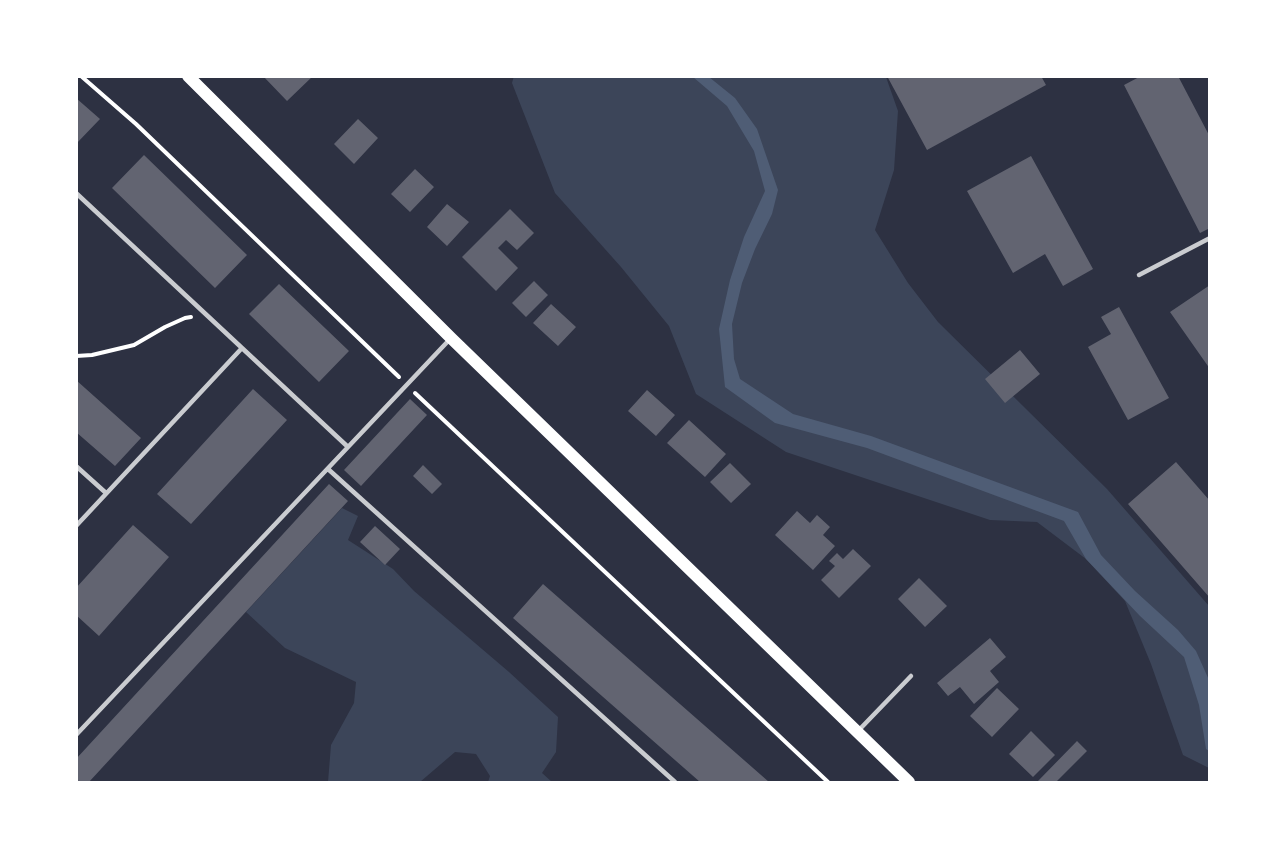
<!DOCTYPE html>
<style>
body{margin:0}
#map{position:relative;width:1286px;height:859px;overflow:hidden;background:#2d3142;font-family:Ubuntu,sans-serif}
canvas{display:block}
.frame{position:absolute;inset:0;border:78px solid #fff;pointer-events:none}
</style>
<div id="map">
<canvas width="1286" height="859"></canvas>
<div class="frame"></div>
</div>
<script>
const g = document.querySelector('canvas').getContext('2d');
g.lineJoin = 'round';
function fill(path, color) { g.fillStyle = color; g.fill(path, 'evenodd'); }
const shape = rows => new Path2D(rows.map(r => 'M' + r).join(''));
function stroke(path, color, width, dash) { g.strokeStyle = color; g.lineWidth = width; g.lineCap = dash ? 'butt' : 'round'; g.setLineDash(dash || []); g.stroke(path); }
const green = shape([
 [514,76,886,77,898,111,894,170,875,230,908,283,938,322,1107,489,1209,606,1209,768,1183,755,1151,664,1125,601,1086,559,1037,522,990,520,786,452,696,394,669,326,621,267,555,193,512,83],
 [342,508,358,516,348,540,393,569,414,591,509,672,558,717,556,752,542,773,552,782,488,782,490,776,476,754,455,752,420,782,328,782,331,745,354,703,356,682,285,648,246,612]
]);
const water = shape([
 [693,77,709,77,735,98,757,129,778,190,772,214,755,249,742,283,732,324,734,359,740,379,793,414,871,436,1078,512,1101,555,1135,591,1178,630,1196,651,1209,680,1209,751,1206,749,1199,705,1184,657,1140,616,1086,559,1064,521,867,448,775,423,725,387,719,329,730,280,744,237,765,191,754,151,727,106]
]);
const building = shape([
 [263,76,313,76,287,101],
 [887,76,1041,76,1046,85,927,150],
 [1141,76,1178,76,1210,137,1210,228,1200,233,1124,85],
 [76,98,100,119,76,144],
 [358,119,378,138,354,164,334,144],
 [144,155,247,255,215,288,112,188],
 [1031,156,1093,269,1063,286,1045,254,1013,273,967,191],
 [415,169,434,187,410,212,391,194],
 [447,204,469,222,447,246,427,227],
 [510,209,534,233,517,250,506,240,498,248,518,268,496,291,462,257],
 [534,281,548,295,526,317,512,303],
 [279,284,349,351,319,382,249,314],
 [1210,285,1210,369,1170,312],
 [551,304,576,327,558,346,533,323],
 [1119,307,1169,398,1128,420,1088,347,1111,334,1101,317],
 [1020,350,1040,374,1005,403,985,379],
 [76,380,141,438,115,466,76,432],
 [253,389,287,420,191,524,157,494],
 [647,390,675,415,656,436,628,411],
 [410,399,427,415,361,486,344,470],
 [689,420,726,454,705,477,667,443],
 [1176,462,1210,501,1210,598,1128,504],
 [730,463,751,484,731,503,710,482],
 [423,465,442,484,432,494,413,476],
 [329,484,348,501,89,782,76,782,76,759],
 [797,511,810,523,817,515,830,527,823,535,835,546,813,570,775,535],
 [133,525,169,557,99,636,76,615,76,588],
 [375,526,400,549,385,565,360,542],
 [853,549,871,566,839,598,821,580,835,566,829,561,837,553,843,559],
 [919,578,947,606,925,627,898,599],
 [543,584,769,782,700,782,513,618],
 [990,638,1006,657,990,671,999,682,974,704,960,687,948,696,937,683],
 [997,688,1019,709,992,737,970,716],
 [1031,731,1055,755,1033,777,1009,754],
 [1077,741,1087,751,1056,782,1040,782,1038,781]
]);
const path = shape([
 [81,76,136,124,399,377],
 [76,356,92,355,134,345,165,327,185,318,191,317],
 [415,393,828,782]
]);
const service = shape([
 [76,193,348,447],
 [1139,275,1210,238],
 [76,466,106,493],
 [328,469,675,782],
 [76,526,242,348],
 [859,730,911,676],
 [76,735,451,338]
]);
const secondary = shape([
 [188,76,451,338,909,782]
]);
fill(green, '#3c4559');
fill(water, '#4f5d75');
fill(building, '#626471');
stroke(path, '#fff', 4);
stroke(service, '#caccd0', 4.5);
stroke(secondary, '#fff', 12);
</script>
